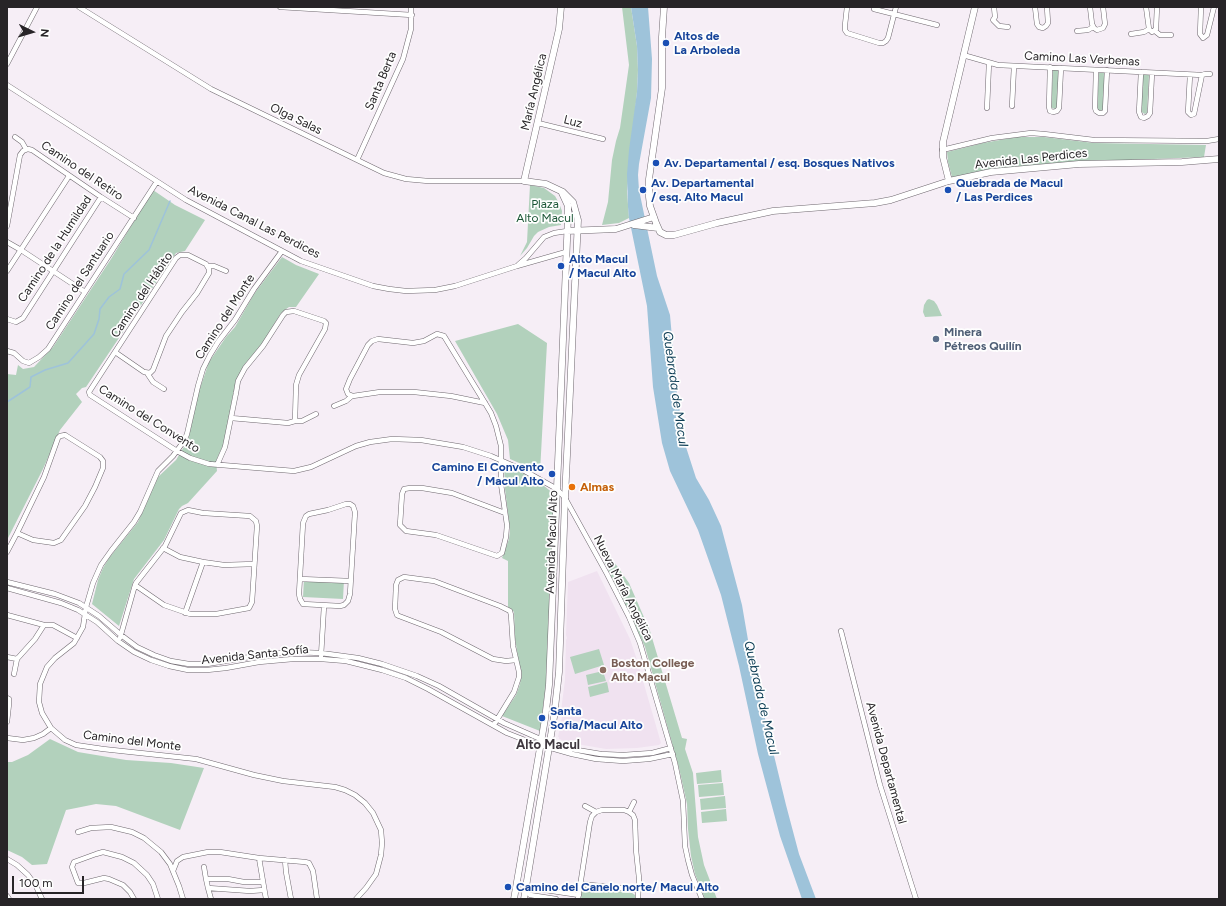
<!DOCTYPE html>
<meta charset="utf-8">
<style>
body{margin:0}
#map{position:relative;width:1226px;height:906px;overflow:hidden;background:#f6eef6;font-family:Figtree,sans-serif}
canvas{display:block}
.frame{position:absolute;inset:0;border:8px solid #272427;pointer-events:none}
.north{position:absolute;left:12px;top:12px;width:40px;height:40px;-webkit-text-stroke:3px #fefefe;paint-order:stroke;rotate:95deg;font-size:11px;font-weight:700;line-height:16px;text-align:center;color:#272427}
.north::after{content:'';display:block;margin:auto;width:14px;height:18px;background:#272427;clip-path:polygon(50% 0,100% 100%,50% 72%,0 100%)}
.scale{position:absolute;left:12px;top:876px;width:72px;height:18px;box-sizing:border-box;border:2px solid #272427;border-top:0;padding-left:5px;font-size:12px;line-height:14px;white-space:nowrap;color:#272427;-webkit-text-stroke:3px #fefefe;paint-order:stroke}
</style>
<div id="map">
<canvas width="1226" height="906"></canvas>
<div class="frame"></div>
<div class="north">N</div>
<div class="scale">100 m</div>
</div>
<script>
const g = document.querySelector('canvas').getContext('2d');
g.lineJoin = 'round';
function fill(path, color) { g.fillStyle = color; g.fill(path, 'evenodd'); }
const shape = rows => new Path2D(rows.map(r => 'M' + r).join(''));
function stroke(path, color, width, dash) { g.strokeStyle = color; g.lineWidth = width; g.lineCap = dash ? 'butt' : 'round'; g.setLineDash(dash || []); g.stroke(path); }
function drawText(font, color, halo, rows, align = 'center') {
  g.font = font + ' Figtree,sans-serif'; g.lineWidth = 3.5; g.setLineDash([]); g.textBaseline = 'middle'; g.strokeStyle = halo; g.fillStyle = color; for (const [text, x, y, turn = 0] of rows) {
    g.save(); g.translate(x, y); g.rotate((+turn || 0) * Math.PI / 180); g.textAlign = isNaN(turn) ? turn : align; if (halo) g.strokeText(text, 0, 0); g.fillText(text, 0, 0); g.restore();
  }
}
const built = shape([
 [597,571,630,639,637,660,661,743,659,745,637,748,606,749,571,743,559,739,559,737,558,737,563,712,561,711,565,680,566,640,567,638,566,635,568,582]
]);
const green = shape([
 [622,7,631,7,637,46,638,70,637,92,627,191,629,218,619,223,602,225,608,202,612,160,616,141,620,128,629,65],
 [1053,70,1059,70,1057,107,1055,109,1052,108,1051,106],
 [1099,73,1105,73,1103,110,1101,111,1098,111,1097,109],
 [1143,75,1149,75,1147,113,1145,114,1143,113,1141,111],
 [1017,137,1044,137,1094,143,1206,145,1204,157,1078,162,952,177,948,162,947,152,983,143],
 [530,185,544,188,555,196,559,203,562,211,561,225,549,227,538,232,534,236,527,248,520,256,527,242],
 [153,190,175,205,205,220,185,251,176,253,86,387,82,388,76,394,82,402,60,430,43,469,7,540,7,374,16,375,18,365,23,369,34,367,53,347,111,259],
 [282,257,296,265,319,274,296,307,289,307,281,313,262,344,244,365,235,385,224,443,216,461,217,471,188,503,182,506,179,509,164,540,134,579,119,626,92,604,98,580,103,568,109,558,138,522,158,477,176,460,188,440,199,391,209,362,226,337,235,327,254,294],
 [929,299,934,301,937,305,942,316,925,317,923,312,924,305,927,300],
 [518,324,547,343,540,472,510,459,508,440,497,414,455,341],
 [504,464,538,481,554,494,546,684,540,731,502,716,516,695,520,684,521,675,515,639,514,612,508,607,508,561,502,558,509,539,510,530,505,489],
 [612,559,629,583,650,631,682,738,687,739,685,749,693,773,698,837,704,865,717,899,705,899,695,874,691,856,688,829,687,804,679,768,645,647,604,561],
 [304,579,344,580,343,599,303,597],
 [599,649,604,665,575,674,570,657],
 [603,671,606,681,588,685,586,675],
 [607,682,609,692,590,697,588,687],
 [50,739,78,752,126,760,171,763,204,768,180,830,116,806,96,804,66,810,47,864,32,865,22,857,7,850,7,762,12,762,28,755],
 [721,770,722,782,697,784,696,773],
 [723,783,724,795,699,797,698,785],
 [725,796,726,808,701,810,700,799],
 [726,809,727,821,702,823,701,812],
 [585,887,632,893,635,895,635,899,581,899,582,890]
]);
const water = shape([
 [631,7,648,7,652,59,651,98,639,164,638,175,639,190,657,276,670,315,677,394,685,444,696,478,709,500,721,526,742,605,753,669,786,805,799,854,816,899,802,899,780,836,758,754,739,666,721,595,698,530,670,471,662,443,653,387,647,306,629,218,628,207,627,174,629,150,637,92,638,70,637,46]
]);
const stream = shape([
 [7,402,30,387,31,377,45,370,68,363,94,334,99,319,100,309,109,297,120,289,124,274,149,250,170,201]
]);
const minor = shape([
 [79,7,211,89,384,173,406,179,428,181,524,181],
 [280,7,412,15],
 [847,7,845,25,845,30,847,33,879,43,883,43,886,41,888,38,896,7],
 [994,7,995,17,993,20,999,26,1008,27],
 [1035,7,1037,24,1039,27,1043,28,1046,26,1048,23,1047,7],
 [1090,7,1092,24,1094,28,1097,30,1103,28,1105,24,1103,7],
 [1146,7,1149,29,1152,32,1156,29,1157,7],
 [1201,7,1200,34,1203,38,1207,35,1214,7],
 [874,9,937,25],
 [1077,31,1088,30,1093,27],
 [1155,31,1160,35,1171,35],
 [1131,34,1144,32,1149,29],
 [963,55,998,65,1202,75,1205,74,1210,74],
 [7,64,37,7],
 [1050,67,1049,107,1050,111,1053,112,1057,111,1059,108,1061,68],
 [1096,70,1095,108,1096,111,1099,113,1103,113,1105,111,1107,70],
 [1141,72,1139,112,1141,117,1144,118,1148,116,1150,113,1152,73],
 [1190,75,1188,112,1191,115,1194,114,1202,75],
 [7,85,186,200,301,261,373,286,389,289,406,291,435,290,455,286,517,266,566,252],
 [1012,106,1014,66],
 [987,108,989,63],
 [538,123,603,139],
 [15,137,22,142,26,149],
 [942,150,992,138,1031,133,1044,134,1094,140,1207,141,1219,139],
 [357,160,403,59,411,29,411,7],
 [7,226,20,155,23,151,28,149,32,150,101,197,134,218],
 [7,242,21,250,85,292],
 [282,251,254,289,235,320,218,342,210,355,203,369,198,386,187,434,184,441,173,456,158,471,140,512,134,522,111,551,101,565,93,583,86,607,83,627,74,643,55,658,47,667,40,684,39,702,42,713,51,728,65,740,76,745,103,749,196,759,254,775,283,781,335,787,345,790,355,795,365,803,373,813,381,830,382,843,381,855,376,874,366,888,356,899],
 [518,265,526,258,544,237,554,233,567,231],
 [208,266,214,266,226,271],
 [7,271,69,176],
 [7,319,16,322,23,318,101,197],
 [7,351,14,353,23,361,29,363,39,357,48,349,156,183],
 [115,352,144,372,150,373,153,370,166,336,182,312,197,293,209,273,209,269,206,264,188,255,180,255,176,258,89,392,90,395,177,451,190,458,209,464,294,471,311,467,356,446,370,442,392,439,421,440,463,447,491,456,523,470,557,489,565,498,607,574,629,617,640,643,675,763,683,801,685,846,688,860,692,875,702,899],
 [147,373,153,382,164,389],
 [485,403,451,396,414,392,380,392,353,396,348,394,346,389,350,379,368,345,372,341,378,339,413,343,424,341,437,334,444,336,485,403,491,413,496,426,501,446,501,484,507,525,506,537,502,553,497,556,436,535,406,531,400,525,402,494,404,489,410,488,422,488,452,493,505,513],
 [334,406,346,401,352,396],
 [295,421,302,421,316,414],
 [65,435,100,457,103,461,103,468,95,487,85,506,61,540,54,543,33,540,17,533,44,477,58,438,60,436,65,435],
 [217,465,225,447,236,393,238,381,245,368,263,346,283,315,286,312,294,311,324,321,326,323,325,329,299,375,296,385,295,421,288,423,231,418],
 [346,504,350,504,353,506,355,512,350,594,348,601,344,605,340,606,303,604,300,599,299,594,303,523,306,516,309,514,328,510,346,504],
 [163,548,180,557,203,562,224,565,254,564],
 [7,552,17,533],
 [300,579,350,581],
 [7,582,55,594,79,603,99,616,121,635,137,647,154,655,171,661,189,664,207,664,268,654,295,652,321,653,358,658,382,664,417,676,439,686,504,723,538,738,571,749,601,754,623,755,652,753,671,748],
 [7,588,61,603,78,610,97,622,118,641,134,652,151,660,169,666,188,670,207,670,226,668,259,662,293,659,321,659,346,661,382,670,406,678,428,689,507,733,530,742,572,754,596,759,623,761,649,759,673,754],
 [185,613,203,562],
 [7,615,44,625,53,625,77,638],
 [841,631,880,785,916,899],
 [120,638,135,585,136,583,165,546,181,513,188,510,203,513,250,516,256,521,257,526,252,602,249,608,216,614,190,614,164,605,135,585],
 [321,656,324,606],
 [7,657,17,659,14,674],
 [17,659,35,639,44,625],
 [7,698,9,699,9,704,7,722],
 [495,723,514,692,519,677,519,672,513,646,511,615,510,611,500,606,434,581,404,577,398,580,396,585,395,609,397,615,399,616,441,632,493,659,506,661,516,660],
 [7,738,23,740,34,738,43,734,51,728],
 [585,806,596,812],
 [596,812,602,810,624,810,629,812],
 [629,812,633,815,635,820,636,850,639,878,638,899],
 [629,812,634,802],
 [78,832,91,828,111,827,132,832,144,838,161,852,170,864,179,886,183,899],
 [259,858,266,899],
 [7,859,17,865,28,875,36,886,42,899],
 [285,860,286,872,291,899],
 [204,867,206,879],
 [173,871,177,861,183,857,208,852,220,852,259,858,305,862,309,863,313,871,317,899],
 [262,882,244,882,228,879,206,879,208,888,250,891,264,890],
 [581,884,639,890],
 [208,888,211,899],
 [515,889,525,890,532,888,579,895],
 [525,890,530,895,556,899],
 [7,896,9,899],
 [134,899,130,892,123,885,109,879,104,878,84,883,78,883,72,867,74,862,96,854,103,852,122,857,134,863,147,875,153,884,158,899],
 [578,899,590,822,592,816,596,812]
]);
const tertiary = shape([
 [664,7,662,37,662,88,649,179,649,197,650,206,656,223,660,232,666,235,674,235,717,223,773,211,875,203,891,200,949,181,991,172,1079,164,1182,162,1219,159],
 [949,181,943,157,943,142,975,7],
 [634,225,658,228],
 [567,231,616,229,654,217],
 [514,899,545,719,549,685,568,216,568,206,562,193],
 [524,899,554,717,559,672,565,498,578,220,573,202,563,192,546,184,524,181,559,29,561,7]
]);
const markers = [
 [666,43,4,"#1a4fb4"],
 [656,163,4,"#1a4fb4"],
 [643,190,4,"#1a4fb4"],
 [948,190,4,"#1a4fb4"],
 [561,266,4,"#1a4fb4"],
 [936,339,4,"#5c6f8a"],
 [552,474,4,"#1a4fb4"],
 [572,487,4,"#e8710a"],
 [603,670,4,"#8d6e63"],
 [542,718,4,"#1a4fb4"],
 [508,887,4,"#1a4fb4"]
];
const transitNames = [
 ["Altos de",674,36],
 ["La Arboleda",674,50],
 ["Av. Departamental / esq. Bosques Nativos",664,163],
 ["Av. Departamental",651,183],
 ["/ esq. Alto Macul",651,197],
 ["Quebrada de Macul",956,183],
 ["/ Las Perdices",956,197],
 ["Alto Macul",569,259],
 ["/ Macul Alto",569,273],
 ["Camino El Convento",544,467,"right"],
 ["/ Macul Alto",544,481,"right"],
 ["Santa",550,711],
 ["Sofia/Macul Alto",550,725],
 ["Camino del Canelo norte/ Macul Alto",516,887]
];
const streetNames = [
 ["Camino Las Verbenas",1082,59,3],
 ["Santa Berta",381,81,-67],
 ["María Angélica",534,92,-77],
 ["Olga Salas",296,119,26],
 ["Luz",573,122,14],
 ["Avenida Las Perdices",1031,159,-6],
 ["Camino del Retiro",82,171,34],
 ["Avenida Canal Las Perdices",254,222,27],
 ["Camino de la Humildad",55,249,-57],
 ["Camino del Santuario",80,281,-57],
 ["Camino del Hábito",142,295,-56],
 ["Camino del Monte",225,317,-57],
 ["Camino del Convento",149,419,32],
 ["Avenida Macul Alto",552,542,-88],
 ["Nueva María Angélica",623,588,63],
 ["Avenida Santa Sofía",255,655,-6],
 ["Camino del Monte",132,741,7],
 ["Avenida Departamental",886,763,75]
];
const parkNames = [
 ["Plaza",545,204],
 ["Alto Macul",545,218]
];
const serviceNames = [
 ["Minera",944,332],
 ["Pétreos Quilín",944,346]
];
const foodNames = [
 ["Almas",580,487]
];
const educationNames = [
 ["Boston College",611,663],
 ["Alto Macul",611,677]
];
const waterNames = [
 ["Quebrada de Macul",675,389,82],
 ["Quebrada de Macul",761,698,77]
];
const neighbourhoodNames = [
 ["Alto Macul",548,745]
];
fill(built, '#f0e2f0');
fill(green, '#b2d1bc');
fill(water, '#9ec3da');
stroke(stream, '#9ec3da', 1.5);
stroke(minor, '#6f686f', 5.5);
stroke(tertiary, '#6f686f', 7);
stroke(minor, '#fff', 4.5);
stroke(tertiary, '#fff', 6);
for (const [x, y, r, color] of markers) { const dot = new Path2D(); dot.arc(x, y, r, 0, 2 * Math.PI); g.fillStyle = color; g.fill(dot); stroke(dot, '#fefefe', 1.5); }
drawText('bold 12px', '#164399', '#fefefe', transitNames, 'left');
drawText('12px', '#272427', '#fefefe', streetNames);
drawText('12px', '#1b5636', '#fefefe', parkNames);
drawText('bold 12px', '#4e5e75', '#fefefe', serviceNames, 'left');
drawText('bold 12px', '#c56008', '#fefefe', foodNames, 'left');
drawText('bold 12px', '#785e54', '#fefefe', educationNames, 'left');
drawText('italic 13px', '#0c3d55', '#fefefe', waterNames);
drawText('bold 13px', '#3f383f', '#fefefe', neighbourhoodNames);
</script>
